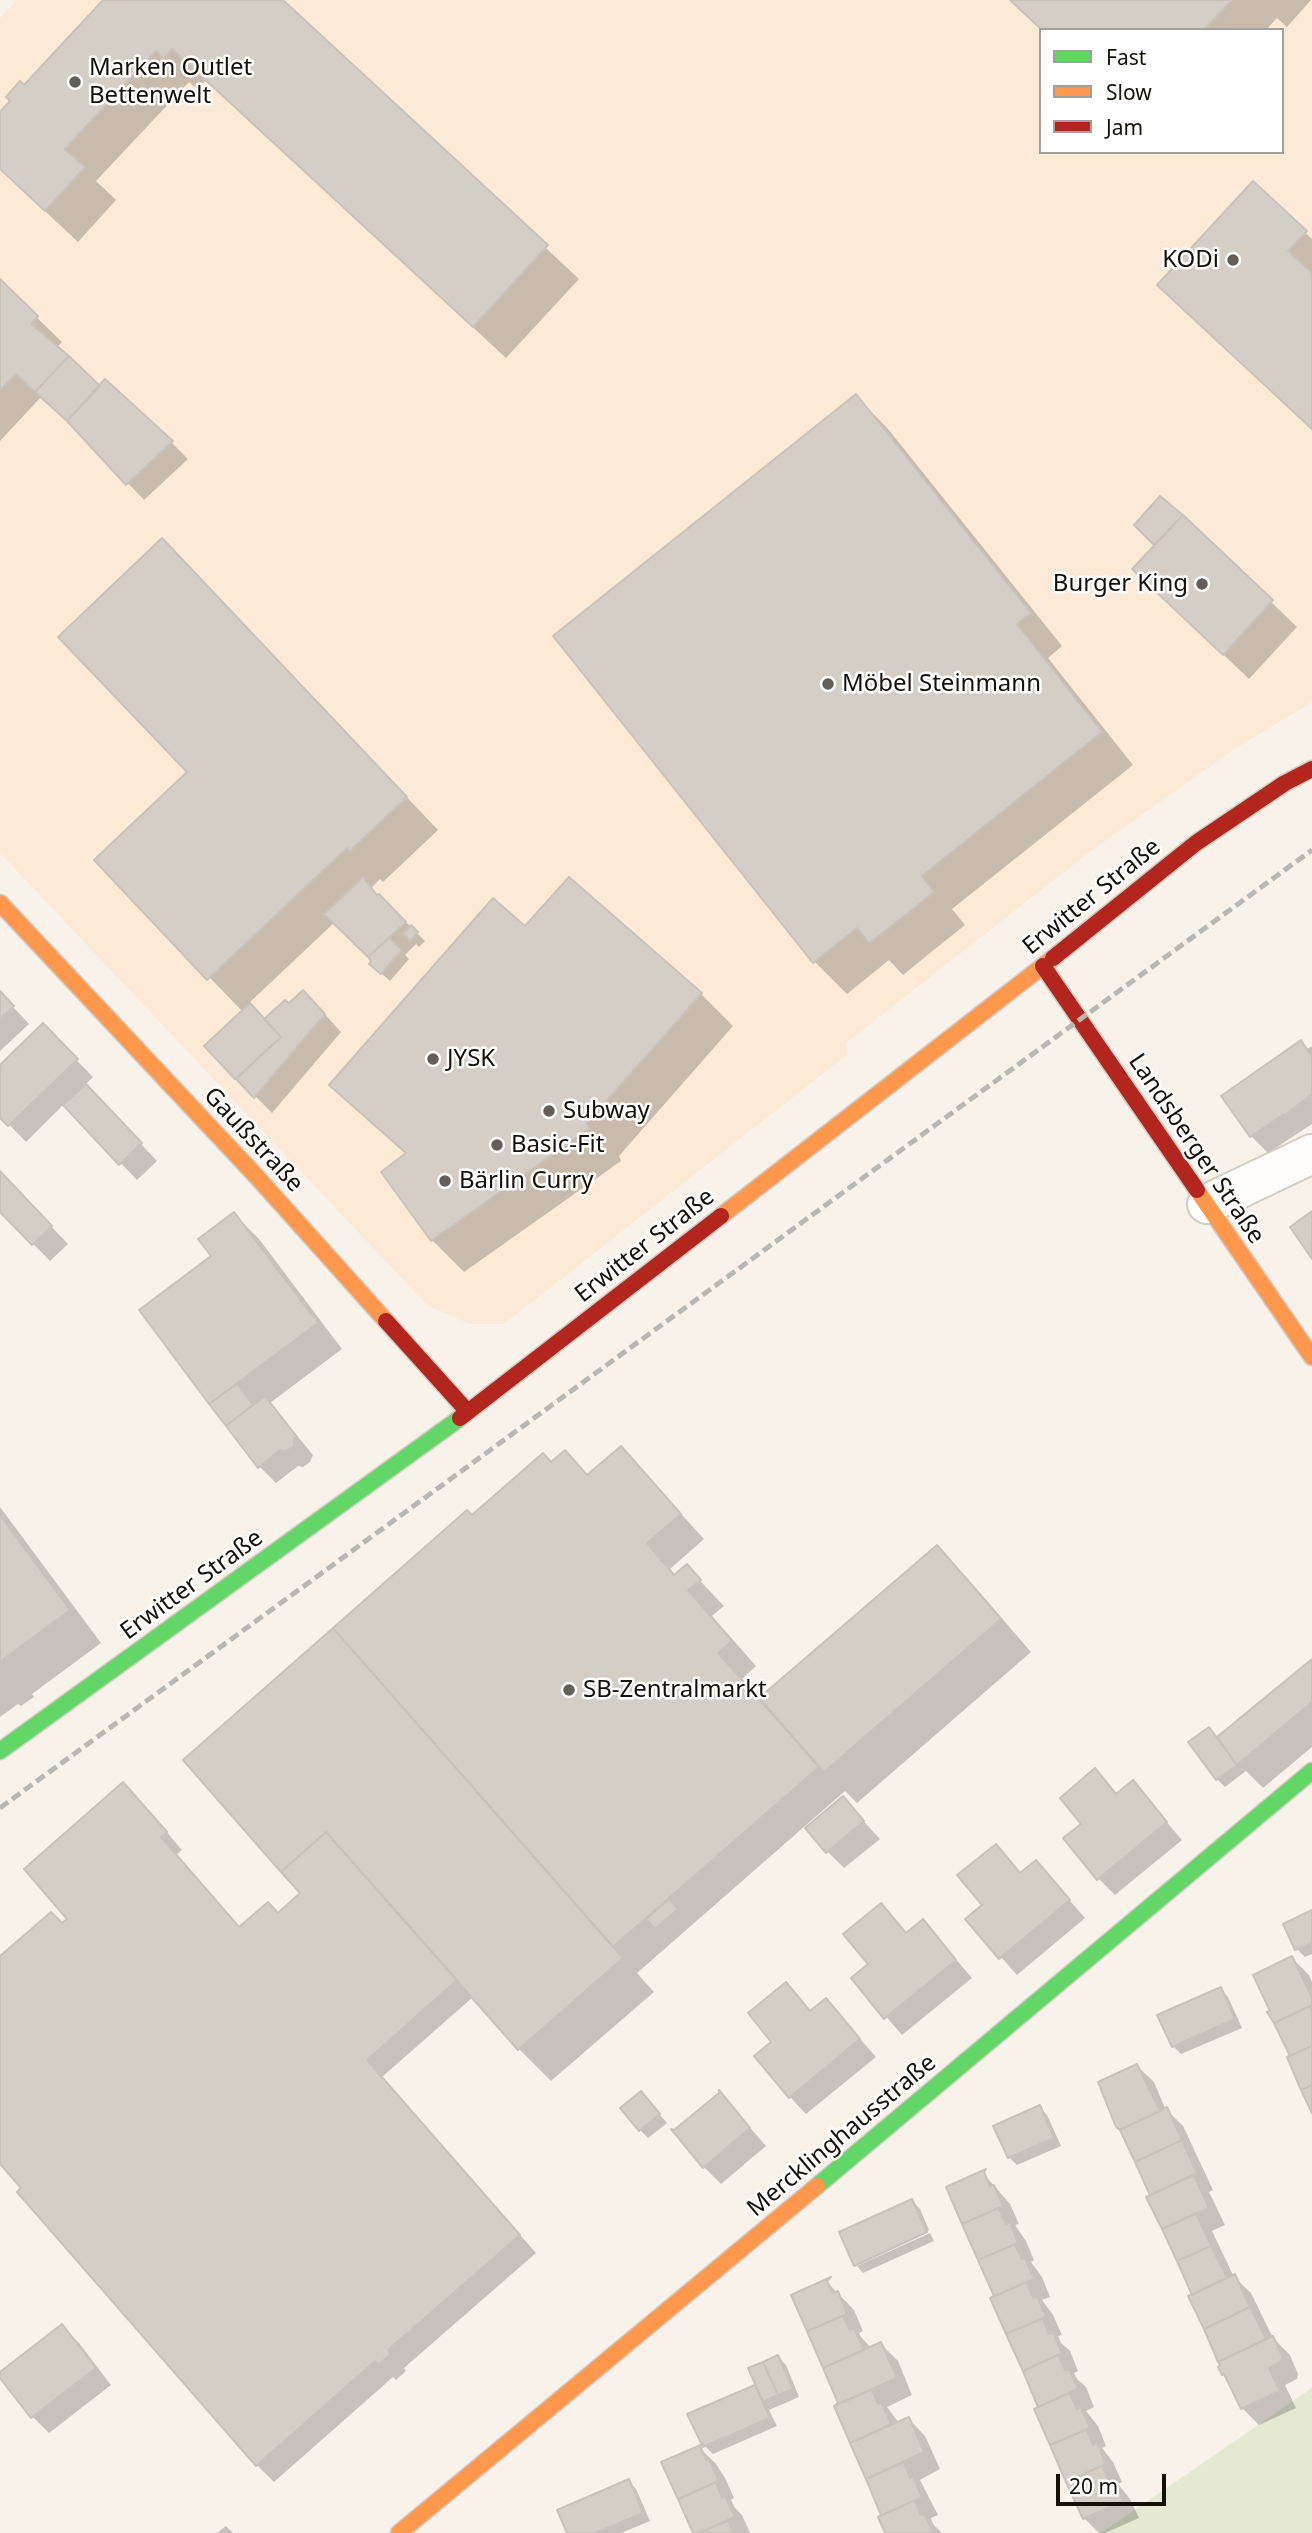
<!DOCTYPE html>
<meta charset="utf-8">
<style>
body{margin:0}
#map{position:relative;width:1312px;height:2533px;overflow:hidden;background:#f9f2ea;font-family:"Noto Sans",sans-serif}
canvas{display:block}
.legend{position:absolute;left:1039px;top:28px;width:245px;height:126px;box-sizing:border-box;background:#fff;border:2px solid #a29f9c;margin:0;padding:9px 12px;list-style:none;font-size:21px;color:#160f07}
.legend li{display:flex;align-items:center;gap:14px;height:35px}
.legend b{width:35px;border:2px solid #a29f9c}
.scale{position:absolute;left:1056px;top:2474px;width:110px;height:32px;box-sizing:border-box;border:4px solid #160f07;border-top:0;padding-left:9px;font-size:21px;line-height:24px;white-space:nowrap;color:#160f07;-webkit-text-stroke:5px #fff;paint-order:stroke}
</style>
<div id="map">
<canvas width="1312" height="2533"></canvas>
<ul class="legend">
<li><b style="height:9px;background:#63d668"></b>Fast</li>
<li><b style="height:9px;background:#ff974d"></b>Slow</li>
<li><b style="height:9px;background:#b3261e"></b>Jam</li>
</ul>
<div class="scale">20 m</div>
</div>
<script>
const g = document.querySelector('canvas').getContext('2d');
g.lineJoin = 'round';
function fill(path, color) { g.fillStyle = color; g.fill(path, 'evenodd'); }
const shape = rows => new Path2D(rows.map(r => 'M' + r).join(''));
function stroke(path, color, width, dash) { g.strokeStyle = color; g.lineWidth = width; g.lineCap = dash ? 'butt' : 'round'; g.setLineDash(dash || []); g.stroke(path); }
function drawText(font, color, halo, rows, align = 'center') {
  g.font = font + ' "Noto Sans",sans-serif'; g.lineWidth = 5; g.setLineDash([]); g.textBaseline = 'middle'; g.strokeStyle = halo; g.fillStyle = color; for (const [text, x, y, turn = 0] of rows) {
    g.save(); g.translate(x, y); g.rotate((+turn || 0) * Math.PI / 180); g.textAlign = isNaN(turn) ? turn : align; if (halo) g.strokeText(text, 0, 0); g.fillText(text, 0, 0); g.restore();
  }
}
const built = shape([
 [17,0,1312,0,1312,702,1233,750,1091,851,846,1043,848,1054,504,1324,469,1324,427,1305,0,853,0,18],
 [1041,30,1282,30,1282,152,1041,152]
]);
const green = shape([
 [1312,2388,1312,2533,1101,2533]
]);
const shadow = shape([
 [106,0,281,0,579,279,506,358,206,80,197,89,189,82,96,181,116,200,78,242,0,169,0,114],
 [1010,0,1311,0,1287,27,1277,18,1266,30,1042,30],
 [1253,183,1312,239,1312,429],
 [0,282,62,342,56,348,99,388,171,442,188,459,144,500,77,429,41,397,0,441],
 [856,396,888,429,1062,646,1048,658,1133,765,952,909,965,925,935,949,903,975,889,960,847,994,815,962,555,637],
 [1183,517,1297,627,1249,679,1159,593,1157,545,1137,525,1170,526,1172,528],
 [194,573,438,830,383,882,380,879,371,888,425,941,419,947,416,944,405,955,409,959,390,981,371,964,374,961,335,922,248,1004,265,1021,289,1006,320,1009,341,1032,272,1113,206,1046,243,1012,96,860,189,773],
 [525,929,701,994,733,1026,619,1156,621,1161,464,1272,432,1240,407,1155,331,1085],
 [0,993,29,1024,0,1051],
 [43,1026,93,1077,85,1085,157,1161,137,1180,64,1104,26,1142,0,1115,0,1067],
 [1301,1043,1307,1049,1312,1046,1312,1124,1268,1153,1251,1136],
 [0,1173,68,1244,50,1261,0,1210],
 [234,1214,259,1239,342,1349,270,1403,313,1455,310,1462,303,1467,298,1466,276,1483,259,1466,141,1310,213,1256],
 [621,1448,704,1539,670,1569,676,1576,686,1566,724,1606,712,1616,756,1666,742,1679,761,1700,937,1547,969,1580,1031,1652,857,1803,845,1791,637,1973,654,1992,551,2081,519,2049,473,1997,382,2077,536,2253,404,2368,406,2371,396,2380,393,2377,274,2482,257,2465,0,2161,0,1959,62,1925,69,1919,140,1801,182,1850,176,1855,240,1928,278,1915,303,1894,472,1518,552,1464,565,1452,589,1476],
 [0,1507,101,1643,32,1694,34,1697,21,1706,18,1704,0,1717],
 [1312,1662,1312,1747,1263,1788,1246,1771,1225,1787,1217,1779,1209,1729,1218,1739],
 [1095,1771,1118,1795,1133,1783,1182,1840,1115,1895,1099,1879,1083,1824],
 [843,1799,880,1839,844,1868,828,1852],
 [996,1846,1022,1874,1036,1862,1085,1918,1017,1975,967,1919,985,1905],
 [881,1906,907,1934,923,1921,972,1978,902,2035,853,1978,870,1964],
 [1312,1912,1312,1954,1305,1957,1297,1949,1285,1924],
 [1292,1958,1309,1975,1312,1982,1312,2108,1292,2056,1270,2013],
 [786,1984,812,2012,826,2000,876,2057,806,2114,790,2097,774,2043],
 [1220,1989,1228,1997,1242,2028,1181,2054,1173,2046],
 [1137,2066,1154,2082,1165,2108,1183,2126,1213,2190,1209,2192,1225,2225,1212,2231,1234,2277,1251,2293,1273,2338,1290,2355,1298,2374,1297,2379,1285,2385,1296,2408,1259,2425,1242,2408,1190,2297,1194,2295,1123,2131],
 [641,2093,667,2123,648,2138,640,2130],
 [721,2094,766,2146,721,2184,704,2167],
 [1039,2107,1047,2115,1061,2146,1017,2165,1009,2157],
 [983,2173,1010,2204,1019,2224,1015,2225,1026,2241,1034,2260,1031,2262,1042,2277,1050,2297,1042,2300,1053,2315,1062,2335,1058,2336,1061,2343,1070,2351,1078,2371,1074,2373,1077,2379,1086,2387,1094,2407,1086,2411,1098,2426,1106,2446,1102,2448,1113,2462,1122,2482,1118,2484,1130,2499,1139,2518,1105,2533,1099,2533,1084,2518,1041,2408,993,2299,996,2297],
 [912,2201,920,2209,929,2230,856,2263,856,2266,841,2233],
 [930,2233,934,2241,863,2273,857,2266],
 [826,2281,854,2310,863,2331,859,2333,861,2337,871,2348,881,2344,898,2361,912,2395,887,2407,899,2423,909,2419,925,2436,940,2469,920,2480,938,2515,931,2518,933,2524,942,2533,887,2533,884,2515,836,2406,840,2404,793,2296],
 [62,2327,79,2343,111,2385,49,2433,32,2416,0,2374],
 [778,2357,786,2365,799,2397,769,2410,777,2426,713,2454,705,2446,689,2415,757,2386],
 [699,2447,716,2464,725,2478,734,2498,731,2500,735,2508,742,2515,750,2533,695,2533],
 [628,2481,636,2489,650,2521,621,2533,569,2533],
 [226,2526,233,2533,217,2533]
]);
const building = shape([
 [103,0,283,0,548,245,473,327,172,49,164,58,156,51,65,149,85,167,45,211,0,169,0,112,10,101,6,97,20,81,24,85,103,0],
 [1010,0,1232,0,1204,30,1042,30,1010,0],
 [1253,181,1307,231,1288,251,1312,273,1312,429,1157,285,1253,181],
 [0,279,38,316,31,324,69,356,35,392,16,374,0,390,0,279],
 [69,356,100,386,67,421,35,392,69,356],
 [105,379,173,441,126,485,67,421,105,379],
 [856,394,1031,613,1017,624,1102,732,922,876,934,892,903,917,869,943,857,928,813,963,553,636,856,394],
 [1160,496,1183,515,1154,545,1134,525,1160,496],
 [1183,515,1273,600,1223,655,1132,569,1183,515],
 [162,538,407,797,350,851,347,848,207,980,94,860,187,772,58,637,162,538],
 [363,877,377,895,379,894,406,922,368,957,324,914,363,877],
 [569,877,702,993,587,1123,590,1128,431,1241,381,1172,406,1153,329,1085,493,898,525,926,569,877],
 [411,925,418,932,410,941,403,933,411,925],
 [389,938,402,950,381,974,369,964,371,961,368,957,389,938],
 [303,990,325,1014,254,1098,236,1079,281,1037,264,1019,285,1000,289,1003,303,990],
 [0,991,14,1006,0,1019,0,991],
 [250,1003,281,1037,235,1079,204,1046,250,1003],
 [43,1023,78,1059,8,1126,0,1118,0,1065,43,1023],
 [1301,1040,1312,1057,1312,1094,1285,1115,1284,1114,1250,1137,1221,1096,1301,1040],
 [86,1084,142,1143,119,1165,63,1105,86,1084],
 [0,1171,52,1226,32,1245,0,1212,0,1171],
 [1312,1211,1312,1259,1290,1227,1312,1211],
 [234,1212,318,1323,209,1404,139,1310,211,1256,198,1239,234,1212],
 [237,1384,253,1405,226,1426,209,1404,237,1384],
 [265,1396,297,1437,294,1439,294,1446,286,1451,280,1450,258,1468,226,1426,265,1396],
 [621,1446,681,1514,647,1543,674,1575,687,1564,701,1580,688,1590,732,1641,718,1653,819,1767,613,1947,333,1628,467,1510,472,1515,543,1453,551,1462,565,1450,587,1475,621,1446],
 [0,1515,70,1610,1,1661,3,1664,0,1666,0,1515],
 [937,1545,1001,1619,824,1772,759,1698,937,1545],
 [333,1628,623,1958,518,2050,326,1832,281,1872,183,1760,333,1628],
 [1312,1659,1312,1702,1237,1765,1217,1737,1312,1659],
 [1209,1727,1237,1765,1216,1780,1188,1742,1209,1727],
 [1095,1768,1116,1794,1133,1780,1167,1822,1097,1880,1063,1838,1081,1824,1060,1798,1095,1768],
 [123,1782,167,1832,161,1837,239,1927,268,1902,278,1913,300,1893,281,1872,326,1832,457,1980,367,2060,520,2235,388,2350,391,2354,378,2365,375,2361,256,2466,17,2192,21,2188,0,2164,0,1956,51,1912,62,1923,67,1919,24,1869,123,1782],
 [843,1796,864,1821,826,1853,805,1828,843,1796],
 [996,1844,1020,1873,1036,1860,1070,1900,999,1959,965,1919,982,1905,957,1875,996,1844],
 [669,1899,678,1909,655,1929,646,1919,669,1899],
 [881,1903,906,1933,923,1919,956,1960,884,2019,851,1978,868,1964,843,1934,881,1903],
 [1312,1910,1312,1943,1295,1950,1283,1924,1312,1910],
 [1292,1956,1312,1998,1312,2005,1274,2023,1267,2012,1270,2011,1253,1975,1292,1956],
 [786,1982,810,2011,826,1998,860,2039,789,2098,754,2056,771,2042,748,2013,786,1982],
 [1221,1987,1235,2019,1172,2047,1157,2015,1221,1987],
 [1310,2006,1312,2012,1312,2046,1290,2056,1274,2023,1310,2006],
 [1312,2046,1312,2085,1301,2090,1287,2057,1312,2046],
 [1137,2064,1160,2111,1120,2130,1116,2127,1098,2082,1137,2064],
 [1312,2085,1312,2113,1301,2090,1312,2085],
 [719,2090,750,2128,703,2168,671,2129,674,2130,719,2093,719,2090],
 [641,2091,660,2114,639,2131,620,2108,641,2091],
 [1040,2105,1054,2138,1008,2158,993,2126,1040,2105],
 [1167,2107,1182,2140,1135,2162,1120,2130,1167,2107],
 [1182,2140,1197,2173,1150,2195,1135,2162,1182,2140],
 [986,2169,984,2172,990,2186,994,2185,1003,2206,962,2224,946,2187,986,2169],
 [1194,2175,1209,2208,1162,2229,1146,2197,1194,2175],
 [912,2199,927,2232,854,2266,839,2232,912,2199],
 [1003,2206,999,2209,1006,2224,1010,2222,1018,2243,978,2260,962,2224,1003,2206],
 [1196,2213,1211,2246,1177,2261,1162,2229,1196,2213],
 [1018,2243,1015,2245,1022,2259,1025,2258,1034,2279,990,2298,994,2296,978,2260,1018,2243],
 [1211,2246,1227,2278,1192,2295,1177,2261,1211,2246],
 [1235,2274,1250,2307,1204,2329,1188,2296,1235,2274],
 [831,2277,827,2281,833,2293,838,2291,847,2314,807,2331,791,2295,831,2277],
 [1034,2279,1027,2283,1033,2298,1037,2296,1046,2317,1006,2334,990,2298,1034,2279],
 [1250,2307,1266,2339,1218,2362,1204,2329,1250,2307],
 [847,2314,843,2316,850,2330,854,2328,864,2350,823,2368,807,2331,847,2314],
 [1046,2317,1043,2319,1049,2334,1053,2332,1062,2353,1023,2371,1006,2334,1046,2317],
 [62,2324,96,2368,31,2418,0,2378,0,2372,62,2324],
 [1273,2336,1282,2356,1281,2362,1269,2368,1280,2391,1241,2409,1224,2374,1222,2375,1218,2367,1220,2365,1218,2362,1273,2336],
 [881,2342,897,2378,834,2406,838,2403,823,2368,881,2342],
 [1062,2353,1059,2356,1065,2370,1069,2369,1078,2389,1038,2407,1023,2371,1062,2353],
 [778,2355,793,2389,778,2395,763,2362,778,2355],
 [763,2362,778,2395,763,2402,748,2368,763,2362],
 [755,2385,770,2418,703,2447,687,2414,755,2385],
 [880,2386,872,2390,878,2404,881,2402,891,2424,850,2443,834,2406,880,2386],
 [1078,2389,1070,2394,1077,2409,1081,2407,1090,2428,1050,2445,1034,2409,1078,2389],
 [909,2417,924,2452,866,2479,850,2443,909,2417],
 [1090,2428,1087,2431,1093,2445,1097,2443,1106,2464,1066,2482,1050,2445,1090,2428],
 [703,2444,700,2446,706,2460,709,2459,719,2481,678,2499,661,2462,703,2444],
 [907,2461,904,2463,910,2478,913,2476,922,2497,878,2517,881,2515,866,2479,907,2461],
 [1106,2464,1103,2467,1109,2482,1113,2480,1123,2501,1083,2519,1066,2482,1106,2464],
 [629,2479,643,2513,596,2533,567,2533,557,2510,629,2479],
 [719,2481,716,2483,722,2498,725,2496,735,2517,698,2533,693,2533,678,2499,719,2481],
 [922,2497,915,2501,921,2515,925,2514,933,2533,885,2533,878,2517,922,2497],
 [735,2518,728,2521,733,2533,698,2533,735,2518]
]);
const street = shape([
 [1207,1204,1312,1154]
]);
const fast = shape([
 [0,1751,460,1418],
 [817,2186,1312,1771]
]);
const slow = shape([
 [0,903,257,1177,386,1321],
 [1197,1190,1312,1357],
 [721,1216,1053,958],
 [399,2533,817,2186]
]);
const jam = shape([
 [1053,958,1196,843,1285,783,1312,769],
 [1043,966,1197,1190],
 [386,1321,468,1412],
 [460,1418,721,1216]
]);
const rail = shape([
 [0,1808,1312,850]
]);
const markers = [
 [75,82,7,"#655e56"],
 [1233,260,7,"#655e56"],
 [1202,584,7,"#655e56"],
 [828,684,7,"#655e56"],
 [433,1059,7,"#655e56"],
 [549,1111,7,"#655e56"],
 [497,1145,7,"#655e56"],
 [445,1181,7,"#655e56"],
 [569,1690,7,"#655e56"]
];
const poiNames = [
 ["Marken Outlet",89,68],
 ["Bettenwelt",89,96],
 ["KODi",1219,260,"right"],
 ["Burger King",1188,584,"right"],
 ["Möbel Steinmann",842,684],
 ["JYSK",447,1059],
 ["Subway",563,1111],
 ["Basic-Fit",511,1145],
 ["Bärlin Curry",459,1181],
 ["SB-Zentralmarkt",583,1690]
];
const streetNames = [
 ["Erwitter Straße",1092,897,-39],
 ["Gaußstraße",253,1140,47],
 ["Landsberger Straße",1196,1149,56],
 ["Erwitter Straße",645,1246,-38],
 ["Erwitter Straße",192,1585,-36],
 ["Mercklinghausstraße",842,2136,-40]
];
fill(built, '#fcead7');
fill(green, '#e4e9cf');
fill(shadow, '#0003');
fill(building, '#d5cec7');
stroke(building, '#c9c2ba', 2);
stroke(street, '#d4cdc5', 42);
stroke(fast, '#d4cdc5', 19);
stroke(slow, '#d4cdc5', 19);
stroke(jam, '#d4cdc5', 19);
stroke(street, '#fefdfc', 38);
stroke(fast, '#63d668', 16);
stroke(slow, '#ff974d', 16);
stroke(jam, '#b3261e', 16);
stroke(rail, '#b9b7b4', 5, [10, 5]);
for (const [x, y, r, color] of markers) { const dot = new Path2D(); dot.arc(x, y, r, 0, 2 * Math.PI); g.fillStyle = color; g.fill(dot); stroke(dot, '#fff', 2.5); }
drawText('24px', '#160f07', '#fff', poiNames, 'left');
drawText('24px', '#160f07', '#fff', streetNames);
</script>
